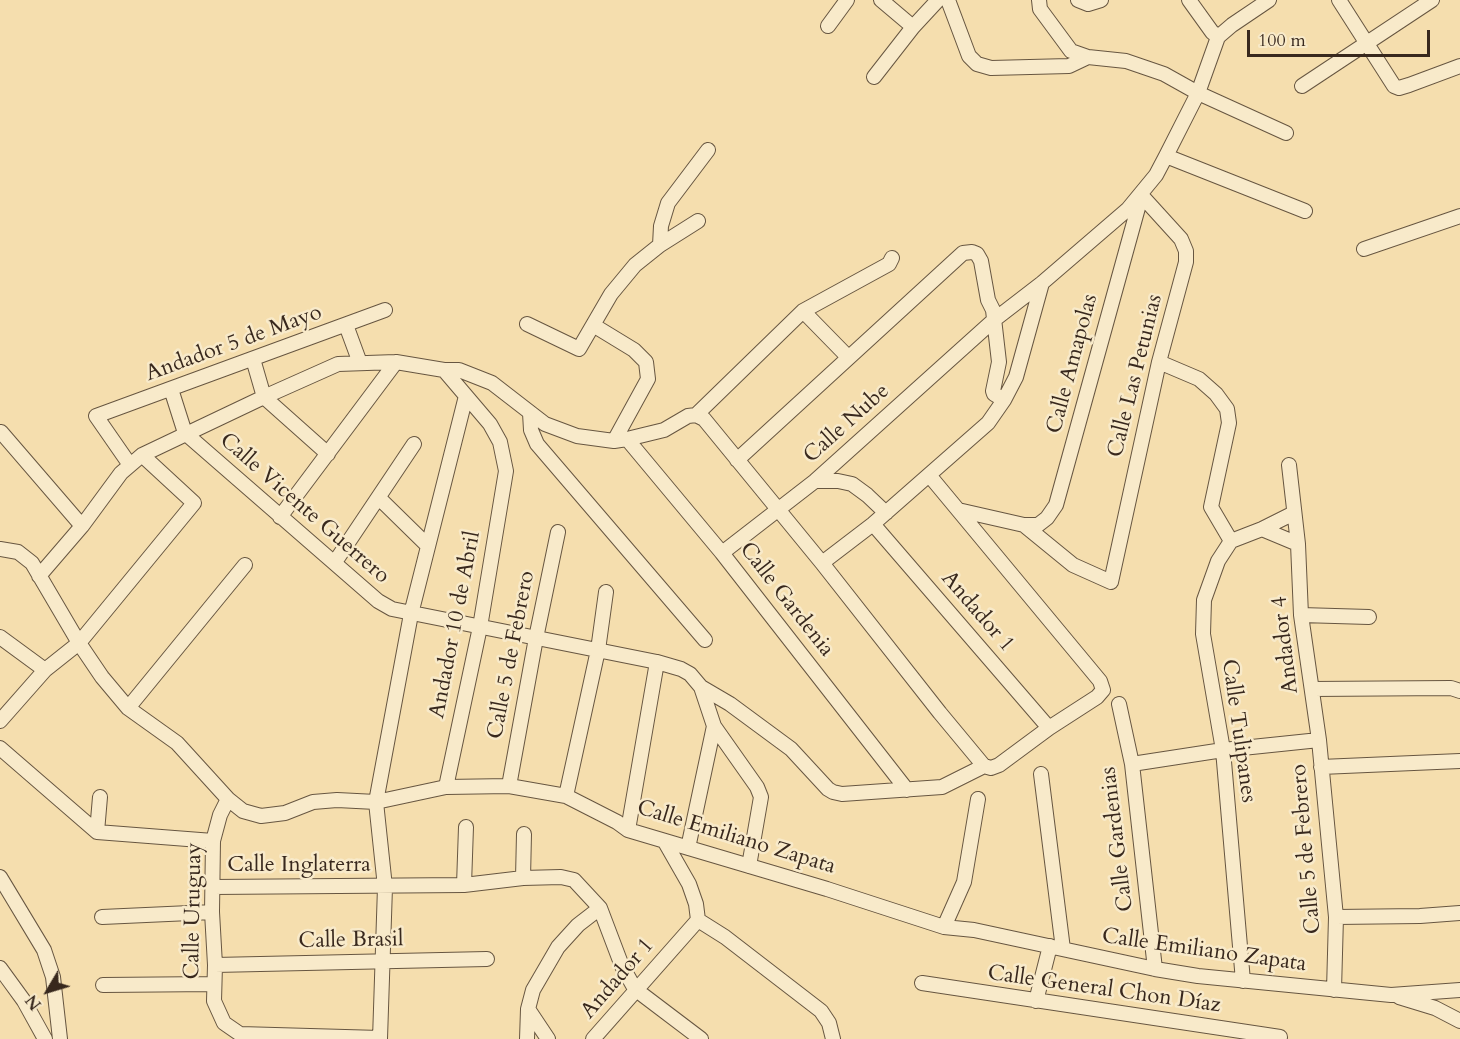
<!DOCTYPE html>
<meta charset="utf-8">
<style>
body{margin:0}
#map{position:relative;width:1460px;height:1039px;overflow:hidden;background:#f5deae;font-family:Cardo,serif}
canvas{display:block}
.north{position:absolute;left:18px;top:961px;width:60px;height:60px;-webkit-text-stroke:4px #f8eaca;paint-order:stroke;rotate:232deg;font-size:16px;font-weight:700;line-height:24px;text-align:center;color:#38281d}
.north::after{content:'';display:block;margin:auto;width:21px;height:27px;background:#38281d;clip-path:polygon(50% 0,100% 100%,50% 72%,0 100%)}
.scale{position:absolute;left:1247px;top:30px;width:183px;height:27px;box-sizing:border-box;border:3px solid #38281d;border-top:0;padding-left:8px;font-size:18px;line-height:21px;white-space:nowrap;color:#38281d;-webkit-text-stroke:4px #f8eaca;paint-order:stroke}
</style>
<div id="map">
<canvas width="1460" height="1039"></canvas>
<div class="north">N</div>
<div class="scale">100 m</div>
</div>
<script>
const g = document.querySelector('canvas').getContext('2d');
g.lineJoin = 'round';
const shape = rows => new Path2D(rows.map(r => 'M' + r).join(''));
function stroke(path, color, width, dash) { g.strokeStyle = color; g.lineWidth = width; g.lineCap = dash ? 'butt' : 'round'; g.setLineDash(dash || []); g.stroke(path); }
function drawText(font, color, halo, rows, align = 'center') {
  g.font = font + ' Cardo,serif'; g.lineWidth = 5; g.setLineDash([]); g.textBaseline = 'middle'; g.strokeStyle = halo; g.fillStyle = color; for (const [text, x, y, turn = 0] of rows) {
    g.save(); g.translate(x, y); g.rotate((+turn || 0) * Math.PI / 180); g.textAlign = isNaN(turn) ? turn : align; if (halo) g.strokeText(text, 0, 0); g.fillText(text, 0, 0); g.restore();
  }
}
const minor = shape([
 [881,0,913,27],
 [948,0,969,56,977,64,991,68,1069,66,1088,57],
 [1039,0,1040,9,1071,51,1088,57,1126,61,1164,74,1198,93,1286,133],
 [1078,0,1088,4,1101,0],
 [1189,0,1212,32,1218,37],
 [1339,0,1394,86,1399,88,1409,85,1460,66],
 [828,26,847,0],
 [874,77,913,27,938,0],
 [1302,86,1432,0],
 [1166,156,1305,211],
 [660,245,661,226,668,203,708,150],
 [1364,249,1460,216],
 [803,311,848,357],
 [527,324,579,349,611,294,635,265,660,245,698,221],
 [346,325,360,363],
 [593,325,634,350,646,362,648,379,614,441],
 [253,359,264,397,328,454],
 [1159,362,1199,379,1216,394,1227,409,1229,423,1211,507,1231,541,1218,561,1204,600,1203,634,1223,750,1243,981],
 [444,370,490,424,500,442,506,471,480,627,446,787],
 [171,389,185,433,378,601,392,609,657,662,681,669,690,674,701,687,714,726,757,787,761,797,749,866],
 [530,413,531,430,537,444,705,640],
 [696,415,704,419,822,563,940,713,984,766,991,768,999,765,1049,728,1097,697,1103,690,1100,681,929,475],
 [1,432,82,526],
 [627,439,722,553,907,790],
 [737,460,963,253,972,252,977,254,981,261,988,300,993,310,999,362,993,391,994,394,1004,400],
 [130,465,96,416,385,310],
 [1289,465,1298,544,1301,615,1319,740,1336,917,1334,990],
 [815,481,838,481,852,484,867,495,886,513],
 [379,498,428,546],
 [958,510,1024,525,1073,565,1111,582,1159,362,1186,262,1186,251,1181,239,1141,195],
 [280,517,396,362],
 [873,524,1049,728],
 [1024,525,1038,525,1047,518,1056,505,1141,197],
 [1262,529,1298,544],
 [1231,541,1262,529,1294,513],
 [0,549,18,552,32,563,79,643,102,677,128,708,177,743,228,799,243,811,261,816,285,813,313,802,337,800,376,802,446,787,509,786,566,796,617,822,628,830,827,889,944,927,974,930,1155,969,1198,976,1391,995,1460,990],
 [722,553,815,481,994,320,1042,283,1128,209,1156,175,1166,156,1198,93,1218,37,1232,25,1269,0],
 [335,562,414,444],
 [822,563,873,524,988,423,1004,400,1016,377,1042,283],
 [39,576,82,526,121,473,142,455,264,397,338,364,396,362,444,370,459,370,492,383,545,424,577,436,614,441,627,439,664,430,688,416,696,415,803,311,889,264,892,258],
 [1301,615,1369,617],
 [0,637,45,670],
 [701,687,730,704,791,749,828,789,833,792,842,794,942,787,984,766],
 [1312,689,1451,688,1460,691],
 [1119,704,1132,764,1155,969],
 [128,708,245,565],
 [0,721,45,670,79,643,194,503,142,455],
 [0,748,97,832],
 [1132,764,1223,750,1319,740],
 [1321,767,1460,761],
 [1041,774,1063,949],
 [509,786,536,638,558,532],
 [566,796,598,650,606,592],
 [228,799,220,815,213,841,212,912,215,965,214,1001,224,1023,240,1034,380,1038],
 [628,830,657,662],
 [97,832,213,841],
 [97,832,100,797],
 [665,842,689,884,696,904,698,920,725,937,821,1011,829,1023,833,1039],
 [688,848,714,726],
 [0,877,44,950,53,977,60,1039],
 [523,878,524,834],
 [464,885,466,827],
 [213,887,464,885,523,878,561,877,574,880,600,908,622,966,635,989,701,1039],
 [102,917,212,912],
 [1336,917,1420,916,1460,913],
 [944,927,964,882,978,799],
 [215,965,487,959],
 [0,968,24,1001,45,1039],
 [922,983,1280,1037],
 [103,985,214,984],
 [1399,997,1435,1008,1460,1021],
 [1036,1001,1050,946],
 [528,1009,548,1039],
 [380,1039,385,887,376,802,411,614,466,396],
 [527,1039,528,1009,533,990,558,947,578,925,600,908],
 [593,1039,698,920]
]);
const streetNames = [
 ["Andador 5 de Mayo",234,344,-20],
 ["Calle Amapolas",1073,364,-75],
 ["Calle Las Petunias",1136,376,-76],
 ["Calle Nube",847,424,-42],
 ["Calle Vicente Guerrero",304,509,41],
 ["Calle Gardenia",786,600,52],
 ["Andador 1",977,612,49],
 ["Andador 10 de Abril",456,625,-79],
 ["Andador 4",1286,645,-97],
 ["Calle 5 de Febrero",512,655,-79],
 ["Calle Tulipanes",1238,731,82],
 ["Calle Emiliano Zapata",736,838,17],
 ["Calle Gardenias",1118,839,-97],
 ["Calle 5 de Febrero",1307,849,-95],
 ["Calle Inglaterra",299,866],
 ["Calle Uruguay",194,911,-89],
 ["Calle Brasil",351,941,-1],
 ["Calle Emiliano Zapata",1204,951,8],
 ["Andador 1",618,979,-49],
 ["Calle General Chon Díaz",1104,990,8]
];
stroke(minor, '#675641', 16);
stroke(minor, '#f8eaca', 14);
drawText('22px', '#38281d', '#f8eaca', streetNames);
</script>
